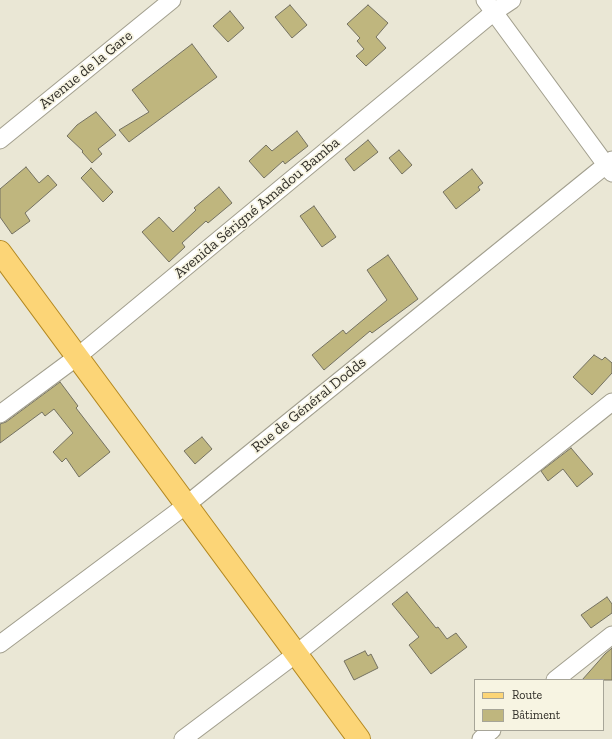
<!DOCTYPE html>
<meta charset="utf-8">
<style>
body{margin:0}
#map{position:relative;width:612px;height:739px;overflow:hidden;background:#eae7d5;font-family:"Zilla Slab",serif}
canvas{display:block}
.legend{position:absolute;left:474px;top:679px;width:130px;height:52px;box-sizing:border-box;background:#f7f4e2;border:1px solid #a7a598;margin:0;padding:5px 7px;list-style:none;font-size:12px;color:#302e28}
.legend li{display:flex;align-items:center;gap:8px;height:20px}
.legend b{width:20px;border:1px solid #a7a598}
</style>
<div id="map">
<canvas width="612" height="739"></canvas>
<ul class="legend">
<li><b style="height:5px;background:#fcd577"></b>Route</li>
<li><b style="height:11px;background:#bfb67e"></b>Bâtiment</li>
</ul>
</div>
<script>
const g = document.querySelector('canvas').getContext('2d');
g.lineJoin = 'round';
function fill(path, color) { g.fillStyle = color; g.fill(path, 'evenodd'); }
const shape = rows => new Path2D(rows.map(r => 'M' + r).join(''));
function stroke(path, color, width, dash) { g.strokeStyle = color; g.lineWidth = width; g.lineCap = dash ? 'butt' : 'round'; g.setLineDash(dash || []); g.stroke(path); }
function drawText(font, color, halo, rows, align = 'center') {
  g.font = font + ' "Zilla Slab",serif'; g.lineWidth = 3.5; g.setLineDash([]); g.textBaseline = 'middle'; g.strokeStyle = halo; g.fillStyle = color; for (const [text, x, y, turn = 0] of rows) {
    g.save(); g.translate(x, y); g.rotate((+turn || 0) * Math.PI / 180); g.textAlign = isNaN(turn) ? turn : align; if (halo) g.strokeText(text, 0, 0); g.fillText(text, 0, 0); g.restore();
  }
}
const building = shape([
 [290,5,307,25,292,38,275,17,290,5],
 [368,5,388,23,376,37,386,48,366,66,356,56,364,49,357,41,360,38,347,24,368,5],
 [230,11,244,28,228,42,213,26,230,11],
 [192,44,217,77,129,142,119,130,149,112,132,90,192,44],
 [96,112,116,135,98,149,102,154,92,163,82,152,83,151,67,136,77,125,96,112],
 [297,131,308,146,285,164,283,161,264,178,249,161,266,145,272,151,297,131],
 [368,140,378,152,354,171,345,159,368,140],
 [399,150,412,165,402,174,389,158,399,150],
 [26,167,39,183,48,175,57,185,25,213,30,221,12,234,0,217,0,189,26,167],
 [91,168,113,192,103,202,81,178,91,168],
 [472,169,483,183,478,187,480,190,456,209,443,192,472,169],
 [219,187,232,203,208,223,206,221,182,243,185,247,169,262,142,232,159,217,173,232,196,210,194,208,219,187],
 [314,206,336,237,322,247,300,216,314,206],
 [388,255,418,299,372,333,370,331,324,370,312,355,343,330,346,334,387,300,367,270,388,255],
 [594,355,602,360,605,357,612,363,612,373,592,395,573,377,594,355],
 [60,382,78,406,76,408,110,452,79,477,66,458,62,462,53,452,73,433,54,409,45,416,42,412,0,443,0,424,6,422,60,382],
 [202,437,212,449,195,464,184,451,202,437],
 [571,448,593,474,577,487,563,469,548,481,541,471,571,448],
 [407,592,436,628,438,627,447,639,456,633,467,647,431,674,409,645,419,637,392,604,407,592],
 [607,597,612,604,612,613,591,628,581,615,607,597],
 [612,648,612,680,582,680,605,654,612,648],
 [365,651,368,656,371,654,378,668,354,680,344,661,365,651]
]);
const minor = shape([
 [485,0,612,173],
 [0,140,172,0],
 [0,414,77,357,494,12,512,0],
 [0,644,185,506,612,160],
 [555,680,612,635],
 [183,739,296,654,612,402],
 [481,739,492,730]
]);
const major = shape([
 [0,252,359,739]
]);
const streetNames = [
 ["Avenue de la Gare",86,70,-39],
 ["Avenida Sérigné Amadou Bamba",257,208,-40],
 ["Rue de Général Dodds",309,405,-39]
];
fill(building, '#bfb67e');
stroke(building, '#747161', 1);
stroke(minor, '#a29f8e', 19);
stroke(major, '#b38820', 24);
stroke(minor, '#fff', 17);
stroke(major, '#fcd577', 22);
drawText('15px', '#302e28', '#f7f4e2', streetNames);
</script>
